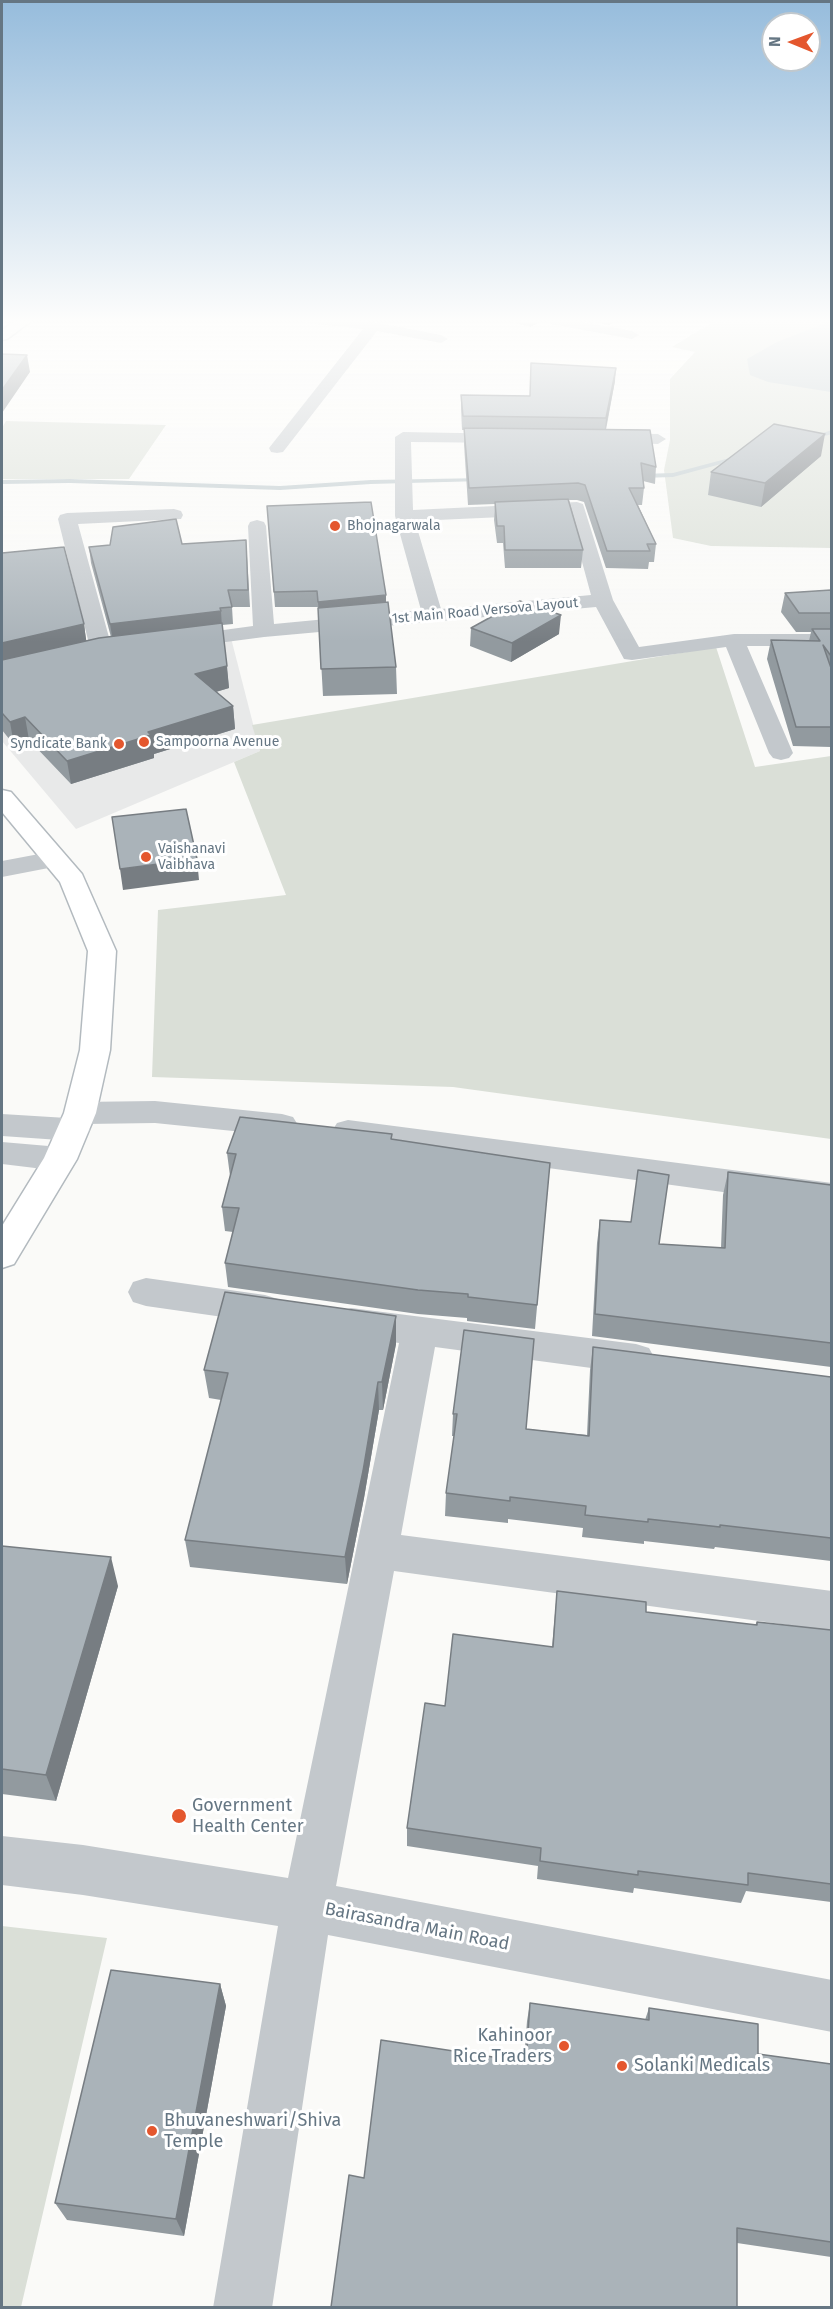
<!DOCTYPE html>
<style>
body{margin:0}
#map{position:relative;width:833px;height:2309px;overflow:hidden;background:#fafaf8;font-family:"Fira Sans",sans-serif}
canvas{display:block}
.frame{position:absolute;inset:0;border:3px solid #657683;pointer-events:none}
.north{position:absolute;left:761px;top:12px;width:60px;height:60px;box-sizing:border-box;background:#fff;border:2px solid #c1c8cd;border-radius:50%;rotate:271deg;font-size:16px;font-weight:700;line-height:24px;text-align:center;color:#657683}
.north::after{content:'';display:block;margin:auto;width:21px;height:27px;background:#e4572e;clip-path:polygon(50% 0,100% 100%,50% 72%,0 100%)}
</style>
<div id="map">
<canvas width="833" height="2309"></canvas>
<div class="frame"></div>
<div class="north">N</div>
</div>
<script>
const g = document.querySelector('canvas').getContext('2d');
g.lineJoin = 'round';
function fill(path, color) { g.fillStyle = color; g.fill(path, 'evenodd'); }
const shape = rows => new Path2D(rows.map(r => 'M' + r).join(''));
function stroke(path, color, width, dash) { g.strokeStyle = color; g.lineWidth = width; g.lineCap = dash ? 'butt' : 'round'; g.setLineDash(dash || []); g.stroke(path); }
function drawText(font, color, halo, rows, align = 'center') {
  g.font = font + ' "Fira Sans",sans-serif'; g.lineWidth = 6; g.setLineDash([]); g.textBaseline = 'middle'; g.strokeStyle = halo; g.fillStyle = color; for (const [text, x, y, turn = 0] of rows) {
    g.save(); g.translate(x, y); g.rotate((+turn || 0) * Math.PI / 180); g.textAlign = isNaN(turn) ? turn : align; if (halo) g.strokeText(text, 0, 0); g.fillText(text, 0, 0); g.restore();
  }
}
const built = shape([
 [231,638,260,751,76,829,2,741,2,679]
]);
const green = shape([
 [726,319,831,319,831,548,711,546,673,538,664,470,670,440,670,379,695,352,672,347,716,320],
 [6,421,166,425,129,479,2,479,2,428],
 [716,647,755,767,831,756,831,1139,453,1087,152,1077,158,910,286,895,234,762,260,751,252,725],
 [2,1926,107,1938,21,2307,2,2307]
]);
const water = shape([
 [831,321,831,392,768,382,750,375,747,359,777,342]
]);
const stream = shape([
 [832,430,832,434,810,440,807,438,832,430],
 [741,455,744,457,743,458,673,477,641,478,638,476,641,474,673,473,741,455],
 [485,478,485,480,483,481,371,484,280,490,70,483,2,484,2,480,70,479,280,486,371,480,485,478]
]);
const minor = shape([
 [301,319,344,319,373,322,441,335,448,339,441,343,377,331,283,452,277,453,271,452,269,448,363,329,308,323,301,319],
 [551,319,566,319,632,331,639,335,632,339,551,324,549,321,551,319],
 [403,432,516,434,518,438,516,442,510,443,411,442,413,510,577,502,583,504,613,600,639,647,734,634,832,634,832,646,747,646,793,753,789,758,781,760,773,758,769,753,726,647,632,660,624,659,596,607,264,637,180,648,172,647,169,642,172,637,253,626,248,526,250,522,257,520,264,522,266,526,274,624,421,610,395,516,395,437,403,432],
 [569,514,591,595,441,609,415,521,569,514],
 [606,433,658,434,666,439,658,444,600,442,598,438,600,434,606,433],
 [174,509,181,511,183,515,181,519,78,524,113,652,110,657,102,658,94,657,91,652,58,519,60,515,67,513,174,509],
 [55,851,64,853,68,859,64,865,2,877,2,861,55,851],
 [155,1101,282,1114,293,1117,298,1125,293,1133,282,1136,155,1123,86,1124,90,1130,85,1138,74,1141,2,1136,2,1114,67,1118,64,1113,69,1105,80,1102,155,1101],
 [348,1120,832,1183,832,1207,337,1139,332,1131,337,1123,348,1120],
 [2,1142,60,1147,72,1151,77,1159,72,1167,60,1171,2,1164,2,1142],
 [146,1278,265,1295,278,1299,283,1309,278,1319,265,1323,146,1306,133,1302,128,1292,133,1282,146,1278],
 [351,1308,636,1344,649,1348,655,1359,649,1370,636,1374,435,1347,401,1535,832,1591,832,1631,394,1571,336,1886,832,1980,832,2032,328,1935,272,2308,213,2308,278,1926,83,1895,2,1885,2,1836,83,1845,288,1878,399,1343,351,1336,338,1332,333,1322,338,1312,351,1308]
]);
const secondary = shape([
 [18,319,34,319,7,339,2,340,2,330,18,319],
 [2,790,11,792,82,874,116,951,110,1050,96,1113,77,1159,14,1264,2,1268,2,1226,44,1158,64,1113,80,1050,88,951,60,882,2,812,2,790]
]);
const wall = shape([
 [503,319,545,319,530,327],
 [577,319,617,319,609,325],
 [615,381,606,430,656,467,655,484,643,481,644,488,642,505,638,505,656,544,654,562,649,562,648,569,606,568,584,502,577,500,569,500,583,550,581,568,505,568,503,543,497,543,494,520,495,504,468,505,464,445,464,430,462,430,461,409,461,395,529,396],
 [821,456,761,507,708,495,711,472],
 [267,506,386,595,386,602,396,667,397,694,323,696,318,607,275,607],
 [182,544,247,556,250,607,232,607,233,624,222,625,229,688,216,692,233,706,235,729,154,754,154,758,71,784,29,740,14,745,2,730,2,553,84,624,86,641,111,637,91,563,89,547],
 [831,590,831,747,793,746,767,659,771,640,809,641,811,632,796,632,781,612,785,593],
 [471,628,559,634,511,662,470,646],
 [392,1134,392,1140,550,1163,535,1329,467,1321,467,1318,418,1314,228,1287,225,1263,233,1232,225,1231,222,1207,230,1176,227,1153],
 [728,1172,831,1185,831,1367,592,1336,597,1243,600,1220,659,1244,721,1248,723,1195],
 [396,1316,396,1344,383,1410,379,1410,364,1498,347,1584,190,1567,185,1540,221,1400,209,1398,204,1370],
 [593,1347,831,1377,831,1561,715,1547,714,1549,644,1541,644,1544,582,1537,583,1528,508,1519,508,1523,445,1516,446,1493,454,1436,452,1436,453,1414,526,1429,587,1435,590,1370],
 [2,1546,118,1586,56,1801,2,1794],
 [557,1591,646,1612,755,1625,757,1622,831,1630,831,1902,746,1891,741,1903,634,1888,633,1893,537,1879,538,1866,407,1846,407,1828,445,1706,552,1647],
 [220,1984,226,2006,184,2236,67,2220,55,2203],
 [530,2003,645,2020,649,2008,758,2054,831,2064,831,2267,831,2257,737,2243,364,2178,524,2061,527,2021]
]);
const shadedWall = shape([
 [530,319,545,319,530,327],
 [609,319,617,319,609,325],
 [27,355,30,372,2,413,2,390],
 [616,368,615,381,605,432,606,418],
 [825,434,821,456,761,507,765,483],
 [386,595,386,611,319,617,318,602],
 [221,611,222,628,113,642,110,624],
 [561,615,559,634,511,662,512,643],
 [84,624,87,646,2,666,2,643],
 [227,666,229,688,198,697,195,674],
 [233,706,235,729,154,754,154,758,71,784,67,761,148,732],
 [25,717,29,740,14,745,10,722],
 [197,859,199,880,123,890,120,869],
 [396,1316,396,1344,383,1410,382,1382],
 [378,1382,379,1410,364,1498,347,1584,345,1557],
 [111,1557,118,1586,56,1801,46,1775],
 [220,1984,226,2006,184,2236,176,2219]
]);
const building = shape([
 [2,354,27,355,2,390,2,354],
 [531,363,616,368,606,418,463,416,461,395,530,396,531,363],
 [774,424,825,434,765,483,711,472,774,424],
 [464,428,650,430,656,467,641,463,644,488,629,488,656,544,647,544,650,551,607,551,585,485,578,483,469,488,464,428],
 [568,499,583,550,505,550,504,526,497,526,495,502,568,499],
 [371,502,386,595,318,602,317,591,274,592,267,506,371,502],
 [176,519,182,544,246,540,248,590,228,590,232,607,220,608,221,611,110,624,89,547,110,545,113,527,176,519],
 [64,547,84,624,2,643,2,553,64,547],
 [831,590,831,613,799,613,785,593,831,590],
 [520,601,561,615,512,643,471,628,520,601],
 [388,602,396,667,321,669,318,608,388,602],
 [222,623,227,666,195,674,233,706,148,732,151,735,67,761,25,717,10,722,2,713,2,660,99,638,222,623],
 [812,629,831,629,831,656,823,645,831,668,831,727,796,727,771,640,820,641,812,629],
 [186,809,197,859,120,869,112,817,186,809],
 [240,1117,392,1134,391,1139,550,1163,537,1305,468,1297,468,1294,418,1290,225,1263,239,1208,222,1207,236,1154,227,1153,240,1117],
 [638,1170,669,1175,659,1244,725,1248,728,1172,831,1185,831,1343,595,1314,600,1220,631,1222,638,1170],
 [225,1292,396,1316,382,1382,378,1382,363,1471,345,1557,185,1540,228,1373,204,1370,225,1292],
 [464,1330,534,1339,526,1429,589,1436,593,1347,831,1377,831,1538,720,1525,720,1527,648,1519,648,1522,585,1515,586,1506,510,1497,510,1501,446,1493,457,1414,453,1414,464,1330],
 [2,1546,111,1557,46,1775,2,1769,2,1546],
 [557,1591,646,1602,646,1612,757,1625,757,1622,831,1630,831,1884,748,1873,748,1885,638,1871,638,1875,540,1861,541,1848,407,1828,425,1703,445,1706,453,1634,553,1647,557,1591],
 [111,1970,220,1984,176,2219,55,2203,111,1970],
 [530,2003,649,2020,649,2008,758,2024,758,2054,831,2064,831,2242,737,2228,737,2307,331,2307,349,2175,364,2178,381,2040,526,2062,530,2003]
]);
const markers = [
 [335,526,6,"#e4572e"],
 [144,742,6,"#e4572e"],
 [119,744,6,"#e4572e"],
 [146,857,6,"#e4572e"],
 [179,1816,8,"#e4572e"],
 [564,2046,6,"#e4572e"],
 [622,2066,6,"#e4572e"],
 [152,2131,6,"#e4572e"]
];
const farPoinames = [
 ["Bhojnagarwala",347,526],
 ["Sampoorna Avenue",156,742],
 ["Syndicate Bank",107,744,"right"],
 ["Vaishanavi",158,849],
 ["Vaibhava",158,865]
];
const farStreetnames = [
 ["1st Main Road Versova Layout",485,611,-5]
];
const nearPoinames = [
 ["Government",192,1806],
 ["Health Center",192,1827],
 ["Kahinoor",552,2036,"right"],
 ["Rice Traders",552,2057,"right"],
 ["Solanki Medicals",634,2066],
 ["Bhuvaneshwari/Shiva",164,2121],
 ["Temple",164,2142]
];
const nearStreetnames = [
 ["Bairasandra Main Road",417,1927,11]
];
fill(built, '#e8e9e9');
fill(green, '#dadfd7');
fill(water, '#bbc7cb');
fill(stream, '#bbc7cb');
stroke(secondary, '#b3babf', 3);
fill(minor, '#c3c8cc');
fill(secondary, '#fff');
fill(wall, '#929a9f');
fill(shadedWall, '#777d82');
fill(building, '#aab3b9');
stroke(building, '#777d82', 1.5);
const sky = g.createLinearGradient(0, 0, 0, 642);
sky.addColorStop(0, '#96bcdc');
sky.addColorStop(0.5, '#fdfdfc');
sky.addColorStop(1, '#fdfdfc00');
g.fillStyle = sky;
g.fillRect(0, 0, 833, 642);
for (const [x, y, r, color] of markers) { const dot = new Path2D(); dot.arc(x, y, r, 0, 2 * Math.PI); g.fillStyle = color; g.fill(dot); stroke(dot, '#fff', 2); }
drawText('14px', '#657683', '#fff', farPoinames, 'left');
drawText('14px', '#657683', '#fff', farStreetnames);
drawText('18px', '#657683', '#fff', nearPoinames, 'left');
drawText('18px', '#657683', '#fff', nearStreetnames);
</script>
